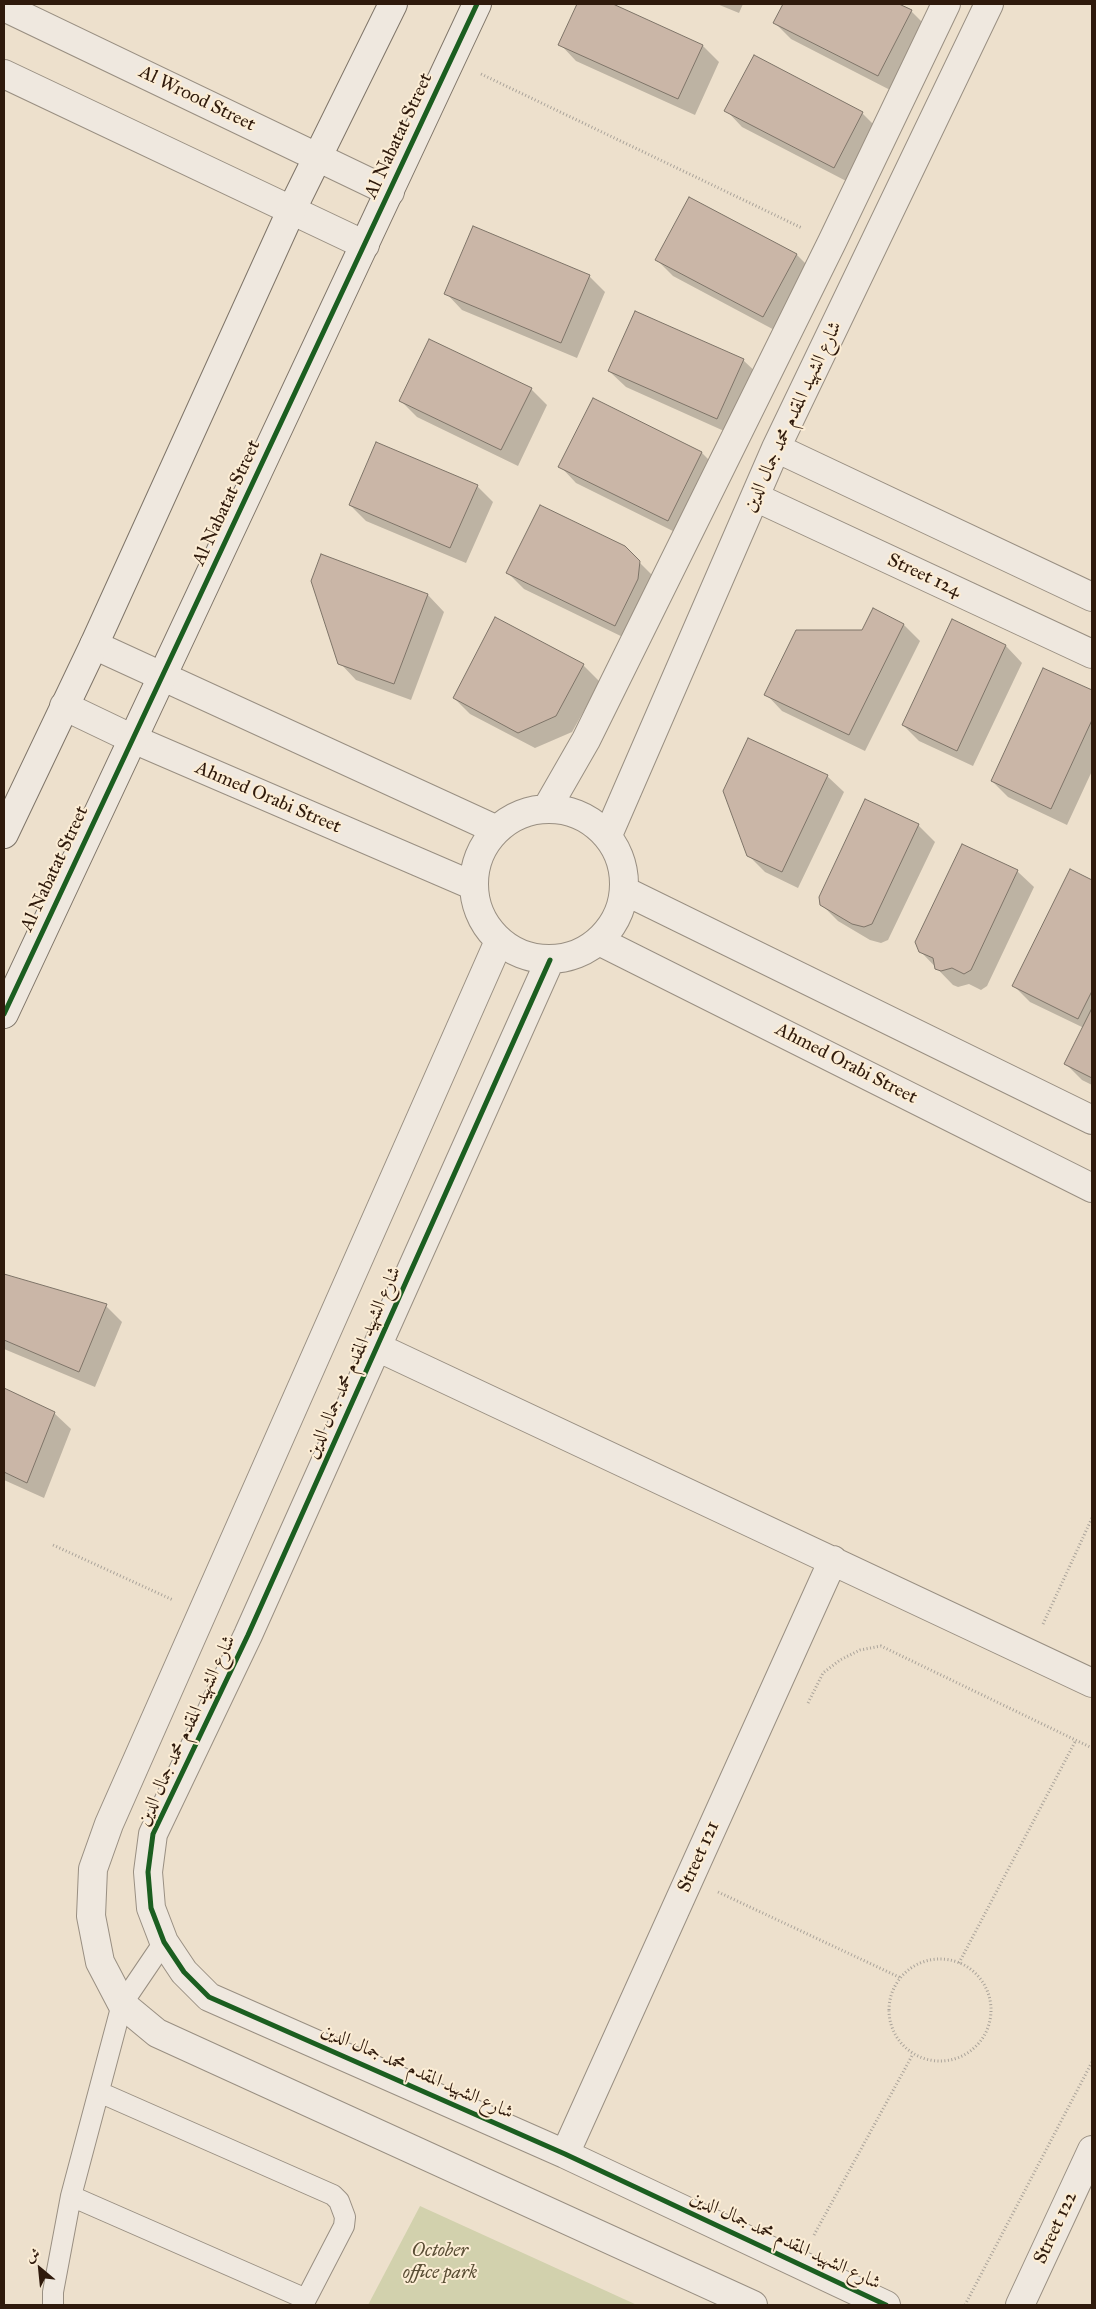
<!DOCTYPE html>
<meta charset="utf-8">
<style>
body{margin:0}
#map{position:relative;width:1096px;height:2309px;overflow:hidden;background:#ede0cc;font-family:"IM FELL Great Primer",Amiri,serif}
canvas{display:block}
.frame{position:absolute;inset:0;border:5px solid #2f1a0c;pointer-events:none}
.north{position:absolute;left:15px;top:2244px;width:50px;height:50px;-webkit-text-stroke:4px #fcedd5;paint-order:stroke;rotate:332deg;font-size:14px;font-weight:700;line-height:20px;text-align:center;color:#2f1a0c}
.north::after{content:'';display:block;margin:auto;width:18px;height:22px;background:#2f1a0c;clip-path:polygon(50% 0,100% 100%,50% 72%,0 100%)}
</style>
<div id="map">
<canvas width="1096" height="2309"></canvas>
<div class="frame"></div>
<div class="north">ش</div>
</div>
<script>
const g = document.querySelector('canvas').getContext('2d');
g.lineJoin = 'round';
function fill(path, color) { g.fillStyle = color; g.fill(path, 'evenodd'); }
const shape = rows => new Path2D(rows.map(r => 'M' + r).join(''));
function stroke(path, color, width, dash) { g.strokeStyle = color; g.lineWidth = width; g.lineCap = dash ? 'butt' : 'round'; g.setLineDash(dash || []); g.stroke(path); }
function drawText(font, color, halo, rows, align = 'center') {
  g.font = font + ' "IM FELL Great Primer",Amiri,serif'; g.lineWidth = 4; g.setLineDash([]); g.textBaseline = 'middle'; g.strokeStyle = halo; g.fillStyle = color; for (const [text, x, y, turn = 0] of rows) {
    g.save(); g.translate(x, y); g.rotate((+turn || 0) * Math.PI / 180); g.textAlign = isNaN(turn) ? turn : align; if (halo) g.strokeText(text, 0, 0); g.fillText(text, 0, 0); g.restore();
  }
}
const green = shape([
 [420,2206,637,2305,368,2305]
]);
const shadow = shape([
 [578,4,610,4,703,46,719,62,695,115,576,61,560,44],
 [717,4,743,4,739,13],
 [785,4,897,4,911,11,927,27,894,92,791,39,775,23],
 [726,110,862,113,878,129,850,183,742,127],
 [690,198,797,255,813,271,780,333,673,276,657,260],
 [589,276,605,292,577,358,462,310,446,293],
 [743,360,760,376,733,435,626,387,609,371],
 [531,389,547,405,518,466,417,417,400,400],
 [594,400,702,453,718,469,685,537,576,483,560,466],
 [477,486,493,502,466,563,366,521,350,505],
 [624,547,656,579,631,641,524,589,508,573],
 [322,556,428,595,444,612,411,700,356,680,340,663],
 [952,621,1006,646,1022,663,973,766,919,741,903,725],
 [904,625,920,641,865,751,782,711,766,694,863,631],
 [583,665,600,682,572,732,535,748,470,714,454,698],
 [1044,669,1092,692,1092,771,1067,825,1008,797,992,781],
 [827,776,844,792,798,888,765,872,749,856],
 [866,801,918,825,935,842,888,940,881,943,870,940,838,921,822,905],
 [1017,871,1034,887,987,986,981,990,969,984,958,987,953,985,920,951],
 [1070,871,1092,881,1092,1085,1082,1080,1066,1064,1084,1028,1030,1002,1013,985],
 [4,1275,106,1306,122,1322,95,1387,4,1349],
 [4,1389,54,1413,71,1429,44,1498,4,1480]
]);
const building = shape([
 [577,4,613,4,703,45,678,99,558,45,577,4],
 [783,4,899,4,912,10,878,76,773,23,783,4],
 [754,55,863,112,834,168,724,111,754,55],
 [689,197,797,254,763,317,655,260,689,197],
 [473,226,590,275,561,343,444,294,473,226],
 [635,311,744,359,717,419,608,371,635,311],
 [429,339,532,388,501,450,399,401,429,339],
 [593,398,702,452,668,521,558,467,593,398],
 [376,442,478,485,450,548,349,505,376,442],
 [540,505,625,546,640,561,638,579,615,626,506,573,540,505],
 [321,554,428,594,394,684,338,664,311,581,321,554],
 [873,608,904,624,849,735,764,695,796,630,862,630,873,608],
 [495,617,584,664,556,716,518,733,453,698,495,617],
 [952,619,1006,645,957,751,902,725,952,619],
 [1043,668,1092,690,1092,720,1051,809,991,781,1043,668],
 [748,738,828,775,782,872,747,856,723,791,748,738],
 [865,799,919,824,872,924,864,927,852,924,820,905,819,897,865,799],
 [962,844,1018,870,971,970,964,974,952,968,941,971,935,969,933,958,919,952,915,942,962,844],
 [1070,869,1092,880,1092,991,1078,1019,1012,986,1070,869],
 [1092,1008,1092,1078,1064,1064,1092,1008],
 [4,1274,107,1304,79,1372,4,1340,4,1274],
 [4,1388,55,1412,27,1483,4,1472,4,1388]
]);
const path = shape([
 [481,74,802,228],
 [53,1545,173,1600],
 [1043,1624,1092,1518],
 [808,1703,823,1673,840,1660,860,1650,881,1646,1092,1748],
 [718,1892,901,1978],
 '889 2010a51 51 0 1 1 102 0a51 51 0 1 1-102 0Z',
 [959,1963,1076,1740],
 [814,2235,913,2054],
 [965,2305,1092,2062]
]);
const lane = shape([
 [99,2092,333,2195,339,2201,345,2217,344,2226,303,2305],
 [71,2196,306,2299],
 [53,2305,53,2292,71,2196,122,2004,164,1942]
]);
const street = shape([
 [4,7,390,192],
 [4,74,365,245],
 [776,448,1092,597],
 [755,497,1092,654],
 [94,645,497,830],
 [64,706,133,739,474,886],
 [547,808,586,740,832,242,946,4],
 '474 884a75 75 0 1 1 150 0a75 75 0 1 1-150 0Z',
 [608,835,776,448,989,4],
 [625,891,1092,1120],
 [499,941,109,1824,93,1869,91,1916,100,1962,122,2004,157,2033,753,2305],
 [599,941,1092,1188],
 [550,960,248,1635,153,1834,148,1872,151,1908,164,1942,184,1972,209,1997,565,2154,886,2305],
 [377,1347,1092,1683],
 [565,2154,833,1560],
 [1020,2305,1092,2150]
]);
const secondary = shape([
 [4,834,94,645,291,211,393,4],
 [4,1014,477,4]
]);
const cycleway = shape([
 [550,960,248,1635,153,1834,148,1872,151,1908,164,1942,184,1972,209,1997,565,2154,886,2305],
 [4,1014,477,4]
]);
const streetNames = [
 ["Al Wrood Street",197,99,26],
 ["Al Nabatat Street",399,136,-65],
 ["شارع الشهيد المقدم محمد جمال الدين",793,417,-65],
 ["Al Nabatat Street",227,503,-65],
 ["Street 124",924,576,25],
 ["Ahmed Orabi Street",268,798,23],
 ["Al Nabatat Street",55,869,-65],
 ["Ahmed Orabi Street",846,1064,27],
 ["شارع الشهيد المقدم محمد جمال الدين",354,1363,-66],
 ["شارع الشهيد المقدم محمد جمال الدين",187,1731,-65],
 ["Street 121",699,1857,-66],
 ["شارع الشهيد المقدم محمد جمال الدين",417,2072,24],
 ["Street 122",1056,2228,-65],
 ["شارع الشهيد المقدم محمد جمال الدين",785,2241,25]
];
const parkNames = [
 ["October",440,2251],
 ["office park",440,2273]
];
fill(green, '#d2d1ad');
fill(shadow, '#0003');
fill(building, '#cab6a7');
stroke(building, '#7e7468', 1);
stroke(lane, '#998f82', 22);
stroke(street, '#998f82', 30);
stroke(secondary, '#7e7468', 30);
stroke(path, '#aaa39a', 3, [1, 2.5]);
stroke(lane, '#efe8df', 20);
stroke(street, '#efe8df', 28);
stroke(secondary, '#efe8df', 28);
stroke(cycleway, '#1b5e20', 5);
drawText('19px', '#2f1a0c', '#fcedd5', streetNames);
drawText('italic 19px', '#594d34', '#fcedd5', parkNames);
</script>
